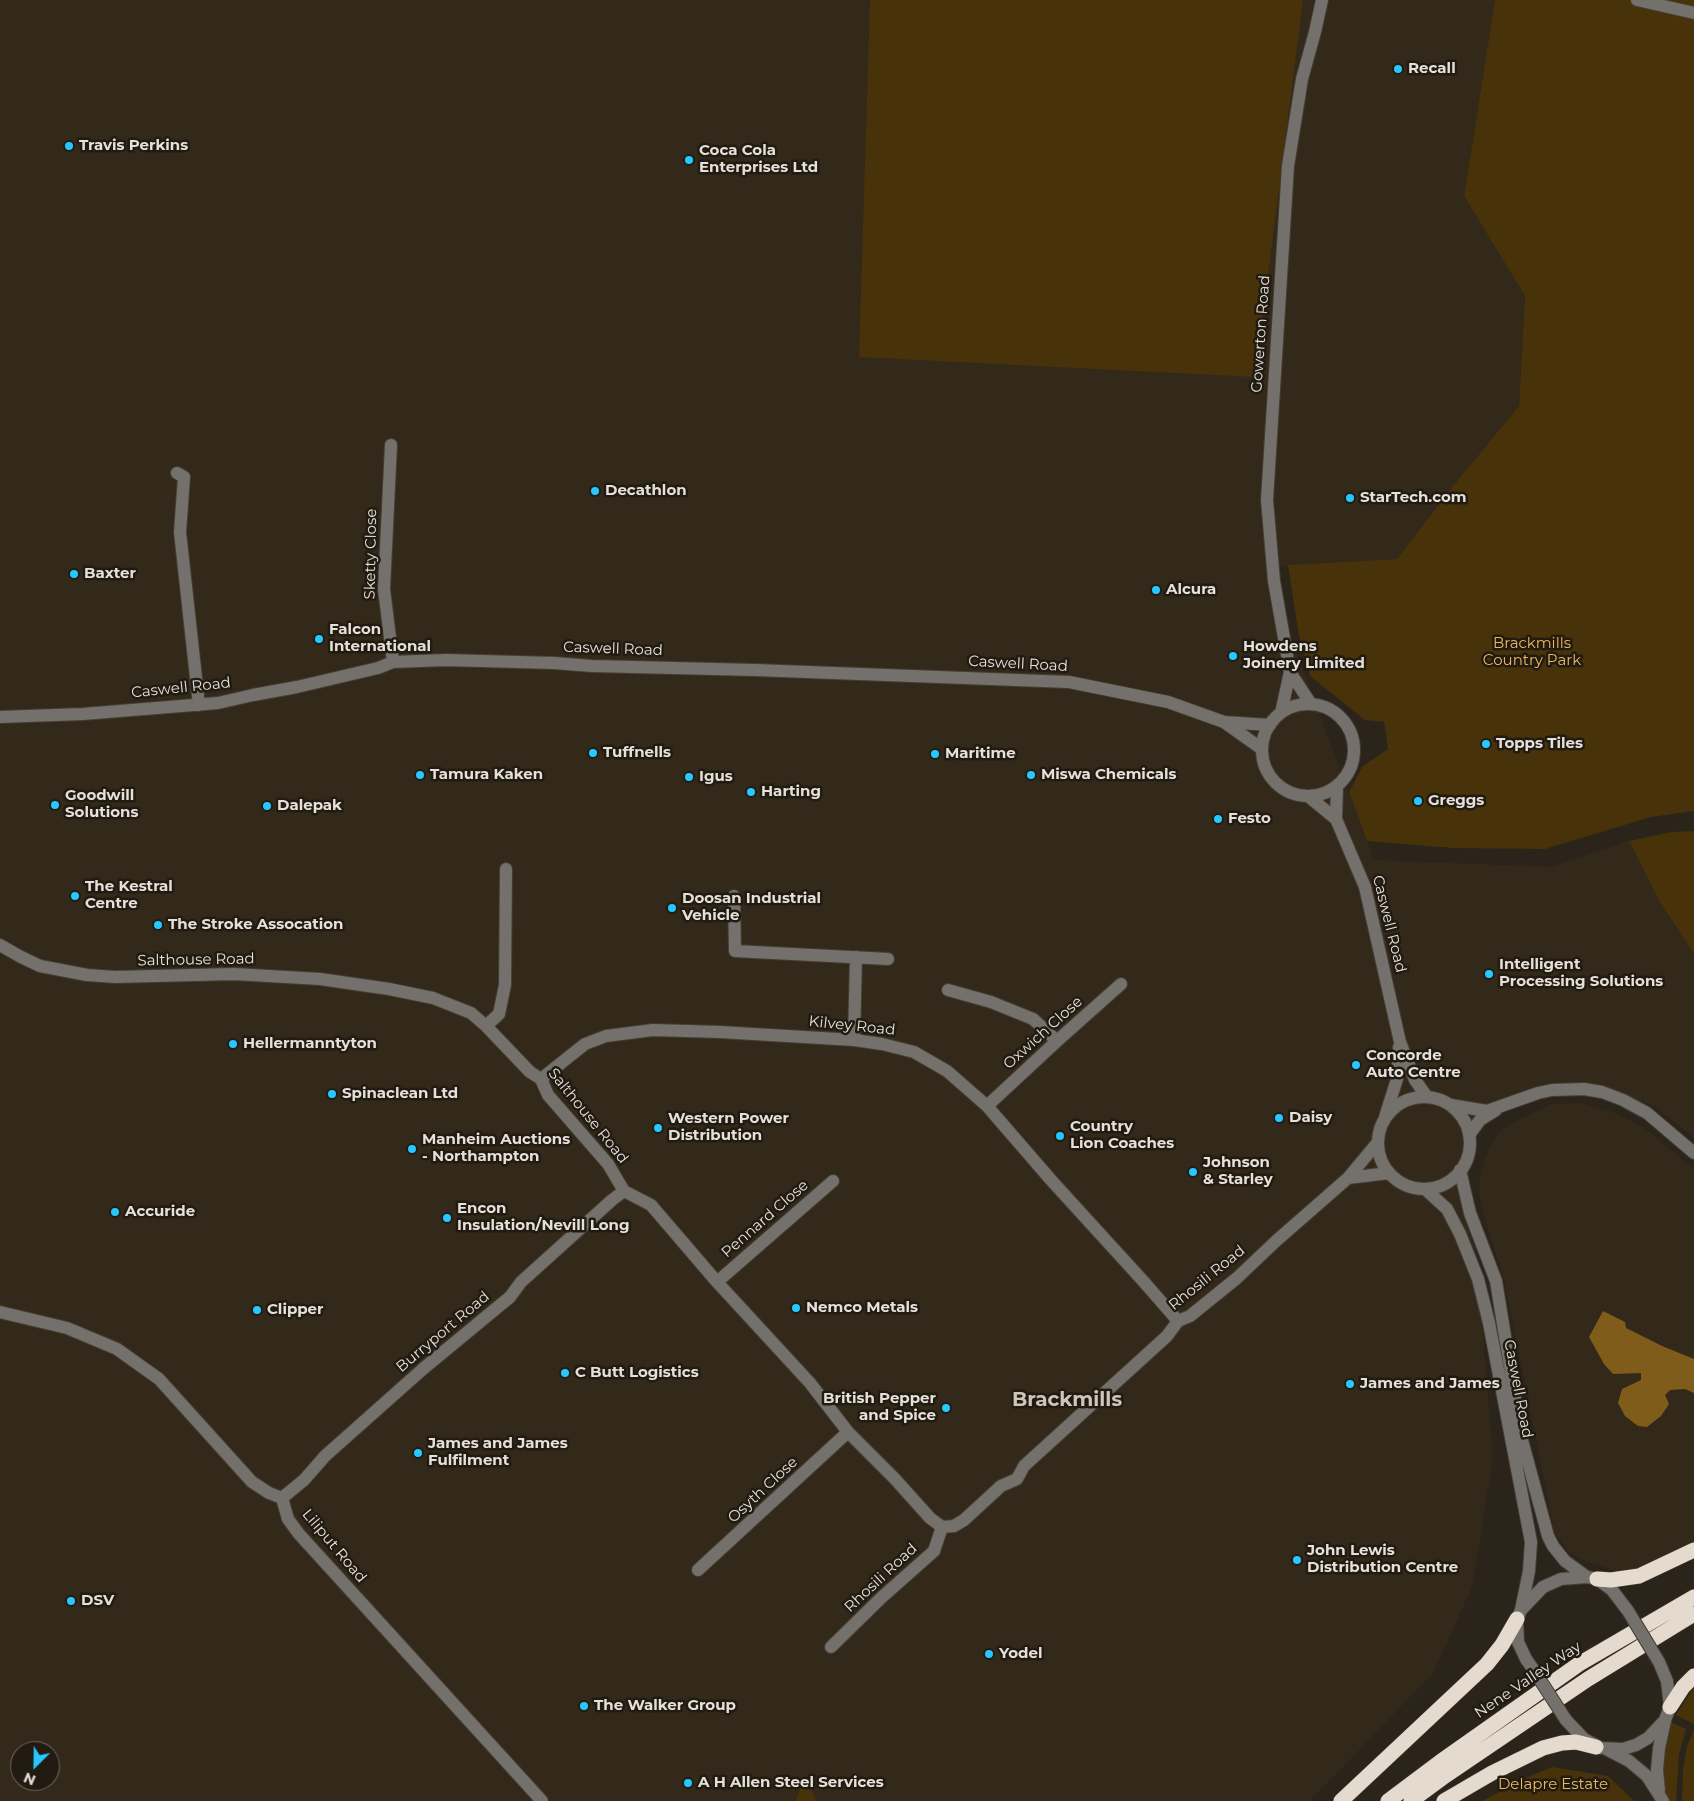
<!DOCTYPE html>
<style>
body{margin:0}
#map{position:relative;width:1694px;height:1801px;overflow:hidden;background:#2b241b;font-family:Montserrat,sans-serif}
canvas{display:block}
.north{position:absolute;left:10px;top:1741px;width:50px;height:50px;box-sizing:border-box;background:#211b11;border:1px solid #6f6a61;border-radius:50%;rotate:203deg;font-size:14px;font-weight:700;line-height:20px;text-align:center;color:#e5e0da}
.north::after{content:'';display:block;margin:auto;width:18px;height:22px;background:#27c8ff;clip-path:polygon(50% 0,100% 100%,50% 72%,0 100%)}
</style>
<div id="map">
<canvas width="1694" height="1801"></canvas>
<div class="north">N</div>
</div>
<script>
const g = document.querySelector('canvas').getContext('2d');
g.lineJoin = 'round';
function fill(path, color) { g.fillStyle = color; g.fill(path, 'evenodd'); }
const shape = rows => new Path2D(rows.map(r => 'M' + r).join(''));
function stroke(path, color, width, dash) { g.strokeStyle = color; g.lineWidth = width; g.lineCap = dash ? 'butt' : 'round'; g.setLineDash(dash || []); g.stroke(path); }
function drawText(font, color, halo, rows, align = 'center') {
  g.font = font + ' Montserrat,sans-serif'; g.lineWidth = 5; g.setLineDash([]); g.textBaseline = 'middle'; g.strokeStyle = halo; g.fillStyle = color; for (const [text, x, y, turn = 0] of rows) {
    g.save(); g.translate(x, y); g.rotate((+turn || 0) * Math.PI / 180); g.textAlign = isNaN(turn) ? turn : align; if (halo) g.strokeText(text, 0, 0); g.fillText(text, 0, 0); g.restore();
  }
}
const built = shape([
 [0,0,1495,0,1464,196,1525,296,1519,406,1453,486,1397,559,1288,565,1266,571,1374,860,1552,867,1629,841,1660,900,1694,954,1694,1138,1657,1108,1637,1099,1590,1083,1551,1085,1479,1108,1467,1142,1493,1458,1472,1587,1433,1673,1310,1801,817,1801,804,1776,796,1801,0,1801],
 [20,1751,50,1751,50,1781,20,1781],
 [1582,1103,1618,1114,1643,1127,1694,1169,1694,1543,1658,1563,1620,1572,1590,1563,1568,1552,1554,1531,1504,1279,1480,1203,1479,1182,1484,1161,1493,1140,1504,1128,1520,1119,1552,1104]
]);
const green = shape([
 [870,0,1303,0,1255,377,859,357],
 [1495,0,1694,0,1694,811,1651,817,1545,849,1454,848,1367,841,1349,792,1363,766,1388,749,1384,722,1365,720,1310,676,1299,636,1288,565,1397,559,1453,486,1519,406,1525,296,1464,196],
 [1694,831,1694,954,1659,900,1629,841,1671,832],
 [1694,1687,1694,1724,1676,1715],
 [1671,1722,1686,1729,1679,1755,1676,1801,1668,1801,1665,1791,1662,1758],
 [1694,1730,1694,1801,1682,1801,1683,1770,1687,1746],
 [1552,1767,1608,1776,1634,1801,1482,1801,1528,1777],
 [804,1776,817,1801,796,1801]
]);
const water = shape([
 [1603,1311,1625,1322,1626,1328,1662,1346,1694,1359,1694,1393,1685,1389,1670,1390,1665,1395,1669,1404,1661,1416,1647,1427,1638,1426,1625,1416,1618,1403,1622,1389,1641,1380,1641,1373,1613,1374,1604,1364,1589,1337]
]);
const minor = shape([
 [1637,0,1694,13],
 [391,445,384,589,393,662],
 [177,473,184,477,180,532,199,705],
 [1290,672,1311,704],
 '1262 750a46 46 0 1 1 92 0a46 46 0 1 1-92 0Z',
 [1281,713,1290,672,1274,581,1267,500,1288,166,1302,79,1315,32,1322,0],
 [0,717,83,714,218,703,253,695,297,687,378,668,393,662,446,660,554,663,592,666,755,670,1069,682,1168,702,1224,722,1270,725],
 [1224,722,1262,749],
 [1337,786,1336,819,1365,887,1400,1042,1415,1080,1427,1097],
 [1308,796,1336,819],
 [734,896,735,951,888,959],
 [0,945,21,957,40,966,87,975,115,977,234,974,320,979,389,989,433,998,471,1013,486,1026,530,1072,541,1079,548,1095,608,1164,624,1191,651,1205,717,1282,810,1383,848,1432,895,1479,930,1518,942,1527],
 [948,990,991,1002,1033,1019,1057,1041],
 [486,1026,499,1014,505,985,506,869],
 [854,1040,856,957],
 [541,1079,585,1044,606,1036,653,1030,720,1032,854,1040,882,1044,914,1052,947,1071,987,1106,1051,1180,1144,1282,1178,1321],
 '1378 1143a46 46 0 1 1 92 0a46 46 0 1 1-92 0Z',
 [1451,1105,1487,1111,1538,1093,1552,1090,1584,1089,1602,1092,1623,1100,1647,1113,1694,1153],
 [987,1106,1057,1041,1121,984],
 [1385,1117,1397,1079,1399,1047],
 [1469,1135,1480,1120,1496,1110],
 [1460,1170,1470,1213,1496,1281,1522,1440,1548,1536,1553,1546,1565,1561,1587,1577],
 [1348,1178,1389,1173],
 [1425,1189,1447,1209,1460,1234,1478,1279,1489,1323,1531,1542,1529,1571,1521,1610],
 [717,1282,833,1181],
 [0,1312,67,1328,117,1349,159,1379,252,1482,269,1493,282,1498,288,1519,299,1534,542,1801],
 [282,1498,304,1480,325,1456,424,1368,510,1297,521,1282,612,1200,624,1191],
 [698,1570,848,1432],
 [831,1647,881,1598,934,1551,942,1527,954,1526,964,1520,1001,1486,1017,1479,1024,1466,1167,1336,1178,1321,1190,1316,1237,1278,1276,1241,1348,1178,1378,1142],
 [1533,1669,1526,1659,1518,1642,1517,1619,1521,1610,1543,1587,1561,1579,1587,1577,1597,1579,1612,1590,1628,1611],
 [1566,1720,1584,1739,1601,1748,1623,1749,1636,1745,1648,1738,1665,1720,1670,1707,1667,1681,1659,1662],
 [1606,1749,1629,1761,1647,1776,1663,1801],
 [1659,1790,1657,1770,1659,1748,1665,1721]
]);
const highway = shape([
 [1597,1579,1611,1580,1639,1576,1694,1550],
 [1670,1707,1683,1687,1694,1676],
 [1341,1801,1487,1664,1502,1645,1517,1619],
 [1388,1801,1440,1762,1579,1664,1694,1597],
 [1411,1801,1445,1776,1588,1679,1694,1614],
 [1444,1801,1492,1773,1543,1748,1562,1743,1576,1742,1596,1747]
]);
const minorBridge = shape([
 [1628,1611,1659,1662],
 [1533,1669,1566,1720]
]);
const markers = [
 [1398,69,5,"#27c8ff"],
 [69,146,5,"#27c8ff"],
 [689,160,5,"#27c8ff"],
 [595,491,5,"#27c8ff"],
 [1350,498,5,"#27c8ff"],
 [74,574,5,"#27c8ff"],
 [1156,590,5,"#27c8ff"],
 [319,639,5,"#27c8ff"],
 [1233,656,5,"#27c8ff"],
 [1486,744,5,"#27c8ff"],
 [593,753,5,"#27c8ff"],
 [935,754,5,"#27c8ff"],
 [420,775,5,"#27c8ff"],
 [1031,775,5,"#27c8ff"],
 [689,777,5,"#27c8ff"],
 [751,792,5,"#27c8ff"],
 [1418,801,5,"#27c8ff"],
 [55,805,5,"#27c8ff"],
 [267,806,5,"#27c8ff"],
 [1218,819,5,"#27c8ff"],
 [75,896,5,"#27c8ff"],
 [672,908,5,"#27c8ff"],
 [158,925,5,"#27c8ff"],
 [1489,974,5,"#27c8ff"],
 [233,1044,5,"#27c8ff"],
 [1356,1065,5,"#27c8ff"],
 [332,1094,5,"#27c8ff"],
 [1279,1118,5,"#27c8ff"],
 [658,1128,5,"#27c8ff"],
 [1060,1136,5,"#27c8ff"],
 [412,1149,5,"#27c8ff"],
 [1193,1172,5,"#27c8ff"],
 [115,1212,5,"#27c8ff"],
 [447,1218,5,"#27c8ff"],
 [796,1308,5,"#27c8ff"],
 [257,1310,5,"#27c8ff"],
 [565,1373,5,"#27c8ff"],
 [1350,1384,5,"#27c8ff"],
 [946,1408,5,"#27c8ff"],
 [418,1453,5,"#27c8ff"],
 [1297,1560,5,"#27c8ff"],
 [71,1601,5,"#27c8ff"],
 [989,1654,5,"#27c8ff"],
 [584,1706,5,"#27c8ff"],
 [688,1783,5,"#27c8ff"]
];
const poiNames = [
 ["Recall",1408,69],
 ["Travis Perkins",79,146],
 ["Coca Cola",699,151],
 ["Enterprises Ltd",699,168],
 ["Decathlon",605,491],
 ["StarTech.com",1360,498],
 ["Baxter",84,574],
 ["Alcura",1166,590],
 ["Falcon",329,630],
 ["International",329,647],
 ["Howdens",1243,647],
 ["Joinery Limited",1243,664],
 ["Topps Tiles",1496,744],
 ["Tuffnells",603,753],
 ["Maritime",945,754],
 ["Tamura Kaken",430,775],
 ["Miswa Chemicals",1041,775],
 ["Igus",699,777],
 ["Harting",761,792],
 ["Goodwill",65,796],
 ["Solutions",65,813],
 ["Greggs",1428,801],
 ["Dalepak",277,806],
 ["Festo",1228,819],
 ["The Kestral",85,887],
 ["Centre",85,904],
 ["Doosan Industrial",682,899],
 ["Vehicle",682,916],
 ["The Stroke Assocation",168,925],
 ["Intelligent",1499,965],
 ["Processing Solutions",1499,982],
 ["Hellermanntyton",243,1044],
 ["Concorde",1366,1056],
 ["Auto Centre",1366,1073],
 ["Spinaclean Ltd",342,1094],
 ["Daisy",1289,1118],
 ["Western Power",668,1119],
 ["Distribution",668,1136],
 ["Country",1070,1127],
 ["Lion Coaches",1070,1144],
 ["Manheim Auctions",422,1140],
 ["- Northampton",422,1157],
 ["Johnson",1203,1163],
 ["& Starley",1203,1180],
 ["Encon",457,1209],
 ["Insulation/Nevill Long",457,1226],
 ["Accuride",125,1212],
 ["Nemco Metals",806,1308],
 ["Clipper",267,1310],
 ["C Butt Logistics",575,1373],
 ["James and James",1360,1384],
 ["British Pepper",936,1399,"right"],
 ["and Spice",936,1416,"right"],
 ["James and James",428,1444],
 ["Fulfilment",428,1461],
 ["John Lewis",1307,1551],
 ["Distribution Centre",1307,1568],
 ["DSV",81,1601],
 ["Yodel",999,1654],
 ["The Walker Group",594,1706],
 ["A H Allen Steel Services",698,1783]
];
const streetNames = [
 ["Gowerton Road",1261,334,-86],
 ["Sketty Close",371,554,-89],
 ["Caswell Road",613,649,2],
 ["Caswell Road",1018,664,3],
 ["Caswell Road",181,688,-6],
 ["Caswell Road",1389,924,76],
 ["Salthouse Road",196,960,-1],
 ["Kilvey Road",852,1026,6],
 ["Oxwich Close",1043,1033,-42],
 ["Salthouse Road",588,1116,51],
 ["Pennard Close",765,1219,-41],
 ["Rhosili Road",1207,1278,-39],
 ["Burryport Road",443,1332,-40],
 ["Caswell Road",1518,1389,79],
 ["Osyth Close",763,1490,-43],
 ["Liliput Road",334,1546,50],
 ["Rhosili Road",881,1578,-43],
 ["Nene Valley Way",1528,1680,-34]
];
const parkNames = [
 ["Brackmills",1532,644],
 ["Country Park",1532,661],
 ["Delapre Estate",1553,1785]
];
const districtNames = [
 ["Brackmills",1067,1400]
];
fill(built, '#33291a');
fill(green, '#48320a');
fill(water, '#805c1b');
stroke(minor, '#453e36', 14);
stroke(highway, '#453e36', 16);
stroke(minor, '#74706b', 12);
stroke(highway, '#e4dbce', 15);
stroke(minorBridge, '#453e36', 14, []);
stroke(minorBridge, '#74706b', 12);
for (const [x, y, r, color] of markers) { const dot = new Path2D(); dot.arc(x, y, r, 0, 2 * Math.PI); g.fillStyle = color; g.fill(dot); stroke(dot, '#211b11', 2); }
drawText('bold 15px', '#e5e0da', '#211b11', poiNames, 'left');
drawText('15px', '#e5e0da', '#211b11', streetNames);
drawText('15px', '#edb760', '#211b11', parkNames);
drawText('bold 20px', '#cfc6ba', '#211b11', districtNames);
</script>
